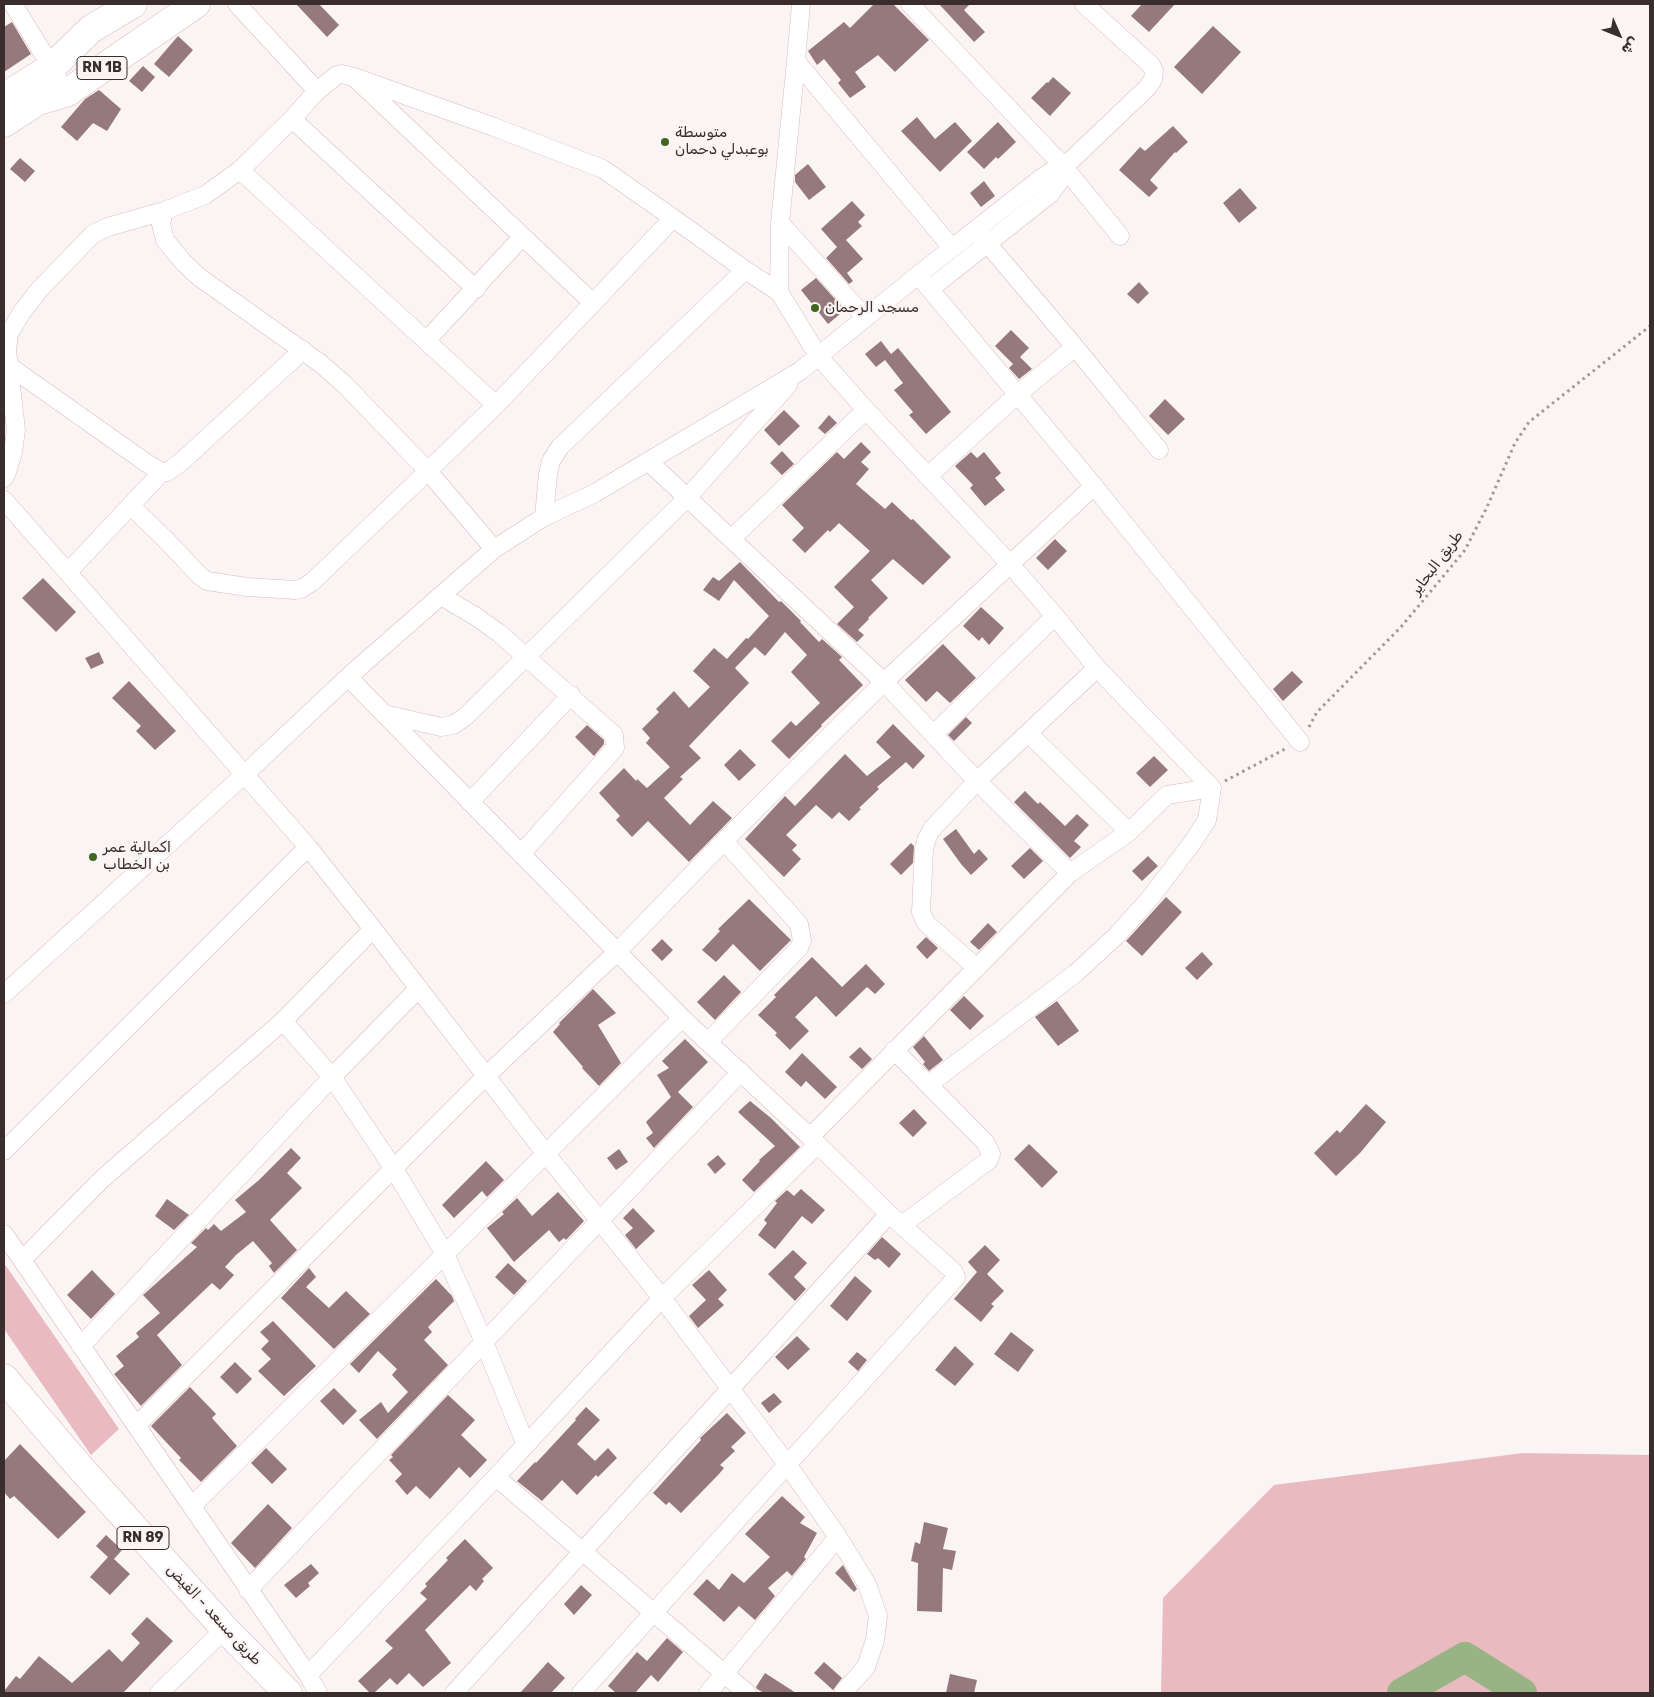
<!DOCTYPE html>
<meta charset="utf-8">
<style>
body{margin:0}
#map{position:relative;width:1654px;height:1697px;overflow:hidden;background:#fbf4f4;font-family:Rubik,"Noto Sans Arabic",sans-serif}
canvas{display:block}
.frame{position:absolute;inset:0;border:5px solid #392d2e;pointer-events:none}
.north{position:absolute;left:1594px;top:10px;width:50px;height:50px;-webkit-text-stroke:4px #fbf4f4;paint-order:stroke;rotate:134deg;font-size:14px;font-weight:700;line-height:20px;text-align:center;color:#392d2e}
.north::after{content:'';display:block;margin:auto;width:18px;height:22px;background:#392d2e;clip-path:polygon(50% 0,100% 100%,50% 72%,0 100%)}
</style>
<div id="map">
<canvas width="1654" height="1697"></canvas>
<div class="frame"></div>
<div class="north">ش</div>
</div>
<script>
const g = document.querySelector('canvas').getContext('2d');
g.lineJoin = 'round';
function fill(path, color) { g.fillStyle = color; g.fill(path, 'evenodd'); }
const shape = rows => new Path2D(rows.map(r => 'M' + r).join(''));
function stroke(path, color, width, dash) { g.strokeStyle = color; g.lineWidth = width; g.lineCap = dash ? 'butt' : 'round'; g.setLineDash(dash || []); g.stroke(path); }
function drawText(font, color, halo, rows, align = 'center') {
  g.font = font + ' Rubik,"Noto Sans Arabic",sans-serif'; g.lineWidth = 4.5; g.setLineDash([]); g.textBaseline = 'middle'; g.strokeStyle = halo; g.fillStyle = color; for (const [text, x, y, turn = 0] of rows) {
    g.save(); g.translate(x, y); g.rotate((+turn || 0) * Math.PI / 180); g.textAlign = isNaN(turn) ? turn : align; if (halo) g.strokeText(text, 0, 0); g.fillText(text, 0, 0); g.restore();
  }
}
const green = shape([
 [4,1263,119,1429,91,1455,4,1329],
 [1523,1453,1650,1455,1650,1693,1161,1693,1163,1598,1274,1485]
]);
const river = shape([
 [1402,1693,1465,1657,1522,1693]
]);
const building = shape([
 [296,4,319,4,339,25,327,37],
 [874,4,893,4,929,40,895,72,878,55,855,72,866,87,850,98,838,83,841,80,824,59,817,65,808,51,844,22,850,28],
 [939,4,970,4,964,10,985,32,974,42],
 [1142,4,1175,4,1149,32,1131,16],
 [12,22,31,54,4,72,4,27],
 [1213,26,1241,52,1202,94,1174,67],
 [178,36,193,50,169,77,154,64],
 [143,66,155,77,142,92,129,81],
 [1053,77,1071,93,1050,116,1031,98,1047,82,1048,83],
 [99,90,121,109,107,131,93,123,77,141,61,127,85,99],
 [917,117,935,139,955,122,972,141,940,172,901,131],
 [998,122,1016,142,998,159,996,157,984,169,967,152],
 [1173,126,1188,142,1176,153,1175,152,1150,180,1158,188,1149,197,1119,170,1140,147,1145,151],
 [20,158,35,171,25,182,10,169],
 [808,164,826,187,809,200,795,182,795,175],
 [984,181,995,196,981,207,970,193],
 [1240,188,1257,208,1239,223,1223,203],
 [852,201,865,215,858,222,862,226,846,240,863,259,847,273,853,281,849,284,826,258,837,247,821,229],
 [816,278,845,310,828,324,801,290],
 [1139,282,1149,293,1138,304,1127,294],
 [1011,330,1029,348,1013,364,995,346],
 [881,341,891,354,898,348,951,412,926,434,909,415,913,412,894,390,903,383,885,360,876,367,865,354],
 [1020,357,1032,369,1019,379,1009,368],
 [1165,399,1185,419,1168,435,1149,416],
 [784,410,800,426,779,446,764,430],
 [829,415,837,423,825,434,818,428],
 [861,442,871,452,861,462,869,469,856,484,885,509,892,502,911,520,913,519,951,557,923,585,893,559,871,580,888,598,868,618,869,619,858,630,864,635,857,642,837,624,854,607,834,587,870,551,839,523,830,532,828,530,805,553,792,540,804,528,782,505,837,452,844,459],
 [782,451,794,464,782,475,770,463],
 [971,452,977,458,984,452,1001,473,995,478,1005,490,985,506,970,488,973,485,955,466],
 [1055,539,1067,551,1048,570,1036,558],
 [740,562,779,602,781,601,801,621,800,622,819,642,822,639,842,657,839,660,863,685,821,725,822,726,789,759,771,741,791,721,796,726,820,703,791,672,807,655,785,632,765,656,755,647,735,668,749,683,689,746,701,758,680,777,683,779,664,798,690,825,713,801,732,818,689,862,648,821,632,837,616,820,620,816,599,793,624,768,636,781,637,779,647,788,670,767,646,743,650,738,642,729,659,712,656,709,674,691,689,708,710,687,693,671,714,648,727,659,746,638,748,639,769,616,734,580,719,601,703,590,713,577,719,581],
 [43,578,76,612,56,632,22,598],
 [981,607,1004,628,989,645,982,637,979,641,963,626],
 [943,644,976,678,950,703,937,691,926,702,905,680],
 [99,652,104,663,91,669,85,658],
 [1292,671,1303,682,1283,701,1273,689],
 [129,681,176,731,155,750,136,731,141,726,112,698],
 [966,717,972,723,954,741,948,735],
 [893,724,925,756,913,769,906,762,877,787,879,789,859,808,861,809,849,821,839,812,832,819,816,805,786,835,797,845,792,850,801,859,784,877,745,839,785,796,795,806,845,754,867,776,891,757,876,742],
 [587,725,604,740,604,744,594,756,575,737],
 [740,749,756,765,739,781,724,765],
 [1154,756,1168,770,1150,787,1136,773],
 [1025,791,1038,804,1040,802,1065,826,1077,814,1089,825,1074,841,1081,847,1070,858,1014,802],
 [956,829,974,854,979,849,988,859,971,875,961,864,943,839],
 [911,843,914,846,913,863,901,875,890,864],
 [1030,848,1043,861,1024,879,1011,866],
 [1148,856,1158,866,1142,881,1132,871],
 [1166,897,1182,912,1142,956,1126,941],
 [749,899,791,940,760,971,733,944,716,962,702,950,720,931,718,929],
 [988,923,997,932,979,950,970,942],
 [926,937,938,948,927,959,916,947],
 [662,939,673,950,662,961,651,950],
 [1202,952,1213,964,1197,980,1185,968],
 [812,957,842,987,866,964,885,984,875,994,867,987,836,1017,816,996,795,1017,809,1031,790,1050,775,1035,777,1033,758,1015,776,997,774,995],
 [724,975,741,992,715,1020,697,1002],
 [593,989,616,1013,598,1025,621,1063,599,1086,582,1068,583,1067,553,1032,560,1024,559,1023],
 [964,996,984,1016,970,1030,950,1010],
 [1057,1001,1079,1031,1058,1046,1035,1017],
 [924,1036,943,1060,929,1071,923,1064,925,1062,913,1047],
 [685,1039,708,1062,678,1092,693,1107,654,1148,646,1138,653,1133,646,1122,671,1097,657,1075,669,1068,662,1061],
 [860,1047,872,1059,862,1069,849,1057],
 [802,1053,837,1087,825,1099,806,1081,801,1087,785,1072],
 [750,1101,771,1118,800,1147,754,1192,742,1180,760,1161,759,1160,775,1146,738,1112],
 [1366,1104,1386,1122,1360,1153,1336,1176,1314,1153,1337,1130,1340,1133],
 [914,1109,927,1123,913,1137,899,1123],
 [1029,1144,1058,1172,1042,1188,1014,1159],
 [291,1148,301,1158,287,1173,302,1188,270,1220,297,1250,274,1273,269,1266,272,1263,253,1241,236,1255,225,1267,234,1275,220,1290,212,1283,157,1335,182,1365,141,1406,114,1374,124,1366,116,1356,139,1337,136,1333,160,1313,143,1295,197,1247,191,1243,206,1228,208,1230,214,1224,221,1231,246,1212,235,1200,259,1180],
 [619,1149,628,1162,616,1170,607,1158],
 [718,1155,726,1164,715,1174,707,1164],
 [486,1161,504,1180,487,1197,482,1191,454,1218,442,1205],
 [801,1189,825,1210,812,1224,802,1216,775,1249,758,1235,767,1223,764,1220,777,1203,775,1201,787,1190,794,1196],
 [558,1192,584,1221,566,1240,564,1238,559,1242,549,1230,514,1262,487,1228,504,1214,502,1212,517,1198,532,1216],
 [167,1199,189,1215,174,1230,155,1216],
 [633,1208,655,1231,636,1249,625,1235,633,1228,623,1218],
 [882,1237,901,1254,889,1268,878,1258,875,1260,867,1254],
 [985,1245,1000,1260,987,1274,1004,1291,991,1304,994,1306,981,1322,954,1299,977,1272,968,1262],
 [793,1250,807,1263,794,1277,806,1289,795,1301,768,1274],
 [508,1263,527,1281,514,1295,495,1277],
 [309,1268,316,1277,306,1287,329,1308,346,1291,370,1314,334,1349,281,1298],
 [92,1270,115,1294,91,1319,67,1295],
 [709,1270,727,1290,718,1299,724,1305,698,1328,689,1316,706,1300,692,1285],
 [855,1276,872,1291,847,1321,830,1306],
 [436,1279,452,1296,454,1301,428,1327,432,1332,424,1340,448,1365,377,1439,359,1420,381,1402,388,1413,408,1392,392,1375,397,1369,378,1351,359,1373,350,1364],
 [273,1321,316,1366,284,1396,258,1371,271,1359,261,1349,269,1341,260,1332],
 [1011,1332,1034,1350,1018,1372,994,1354],
 [797,1336,810,1349,788,1370,775,1357],
 [955,1346,974,1364,955,1386,935,1370],
 [857,1352,867,1360,858,1371,848,1362],
 [235,1362,252,1379,237,1394,220,1377],
 [190,1387,216,1414,212,1418,237,1446,201,1482,179,1460,181,1458,151,1426],
 [334,1388,357,1411,343,1425,320,1401],
 [774,1393,782,1402,769,1413,761,1403],
 [448,1395,475,1420,461,1435,487,1460,470,1478,459,1467,430,1499,416,1486,407,1495,395,1481,402,1474,389,1460,393,1457,391,1455],
 [586,1407,600,1420,577,1444,595,1461,608,1448,617,1458,598,1477,596,1475,577,1495,562,1480,542,1501,517,1481,535,1462,536,1463,576,1420,575,1419],
 [727,1413,746,1433,731,1447,735,1451,720,1465,724,1468,719,1474,681,1513,669,1502,666,1505,653,1493,701,1440,700,1438],
 [20,1444,86,1512,58,1539,14,1496,10,1499,4,1492,4,1461],
 [266,1448,287,1469,272,1484,251,1463],
 [782,1496,805,1517,800,1523,817,1533,804,1557,806,1559,792,1576,787,1571,768,1588,775,1596,755,1620,739,1606,724,1622,693,1594,707,1579,719,1590,732,1573,744,1583,770,1557,745,1534],
 [268,1504,292,1528,255,1568,231,1543],
 [924,1522,948,1528,943,1549,956,1551,952,1570,943,1568,942,1612,917,1611,918,1563,911,1561,915,1542,920,1544],
 [106,1535,122,1550,114,1559,130,1574,110,1595,90,1577,108,1557,96,1546],
 [465,1539,493,1568,482,1579,484,1581,476,1591,470,1585,425,1630,451,1663,423,1687,409,1673,397,1685,390,1678,374,1693,370,1693,358,1681,393,1648,385,1641,427,1599,420,1593,427,1586,425,1584,448,1560,446,1558],
 [311,1564,319,1573,308,1583,310,1586,296,1598,284,1585],
 [843,1565,857,1589,854,1592,835,1573],
 [581,1585,592,1595,574,1615,564,1604],
 [147,1617,173,1641,123,1693,4,1693,4,1691,16,1676,20,1679,39,1656,72,1683,109,1649,122,1662,140,1643,131,1634],
 [667,1638,683,1652,658,1682,651,1675,635,1693,616,1693,608,1686,637,1652,647,1661],
 [548,1662,565,1678,551,1693,520,1693],
 [824,1662,842,1678,833,1690,814,1673],
 [765,1673,796,1693,764,1693,757,1689,756,1687],
 [950,1674,977,1680,974,1693,946,1693]
]);
const path = shape([
 [1309,727,1317,712,1401,627,1465,550,1487,507,1515,443,1529,422,1650,326],
 [1225,781,1285,749]
]);
const street = shape([
 [13,4,57,76],
 [801,4,796,61,952,248],
 [910,4,1064,167,1148,87,1153,79,1154,71,1151,65,1084,4],
 [317,91,337,75,342,74,354,77,494,127,603,169,673,218],
 [292,119,476,289],
 [1064,167,1120,236],
 [240,170,496,405],
 [164,211,161,224,165,240,183,262,199,277,320,363,344,384,428,471,494,549],
 [780,223,865,317],
 [976,230,1075,347,1159,450],
 [918,275,1094,486,1300,742],
 [930,289,1050,194,1059,182,1064,167],
 [779,292,780,223,796,61],
 [593,303,673,218,745,270,779,292,819,357,866,410,1010,564,1055,616,1097,668,1212,788,1167,795,1129,832,1070,873,810,1137],
 [426,341,522,237],
 [9,366,148,464,162,472,167,472,180,463,303,350],
 [648,461,884,682,977,781,1070,873],
 [928,476,1018,394,1075,347],
 [4,478,7,472,13,452,16,430,7,350,9,334,22,312,39,290,93,234,108,227,164,211,205,195,240,170,292,119,317,91,237,4],
 [4,500,308,847,373,929,546,1154,662,1298,787,1464,838,1537,867,1584,878,1616,875,1640,866,1667,843,1693],
 [131,506,166,540,200,576,207,581,247,587,295,590,301,589,312,582,428,471,496,405,593,303,354,77],
 [544,517,548,474,551,461,560,447,745,270],
 [731,539,866,410],
 [68,572,162,472],
 [441,596,475,616,499,633,614,735,615,748,521,854],
 [348,677,494,549,544,517,595,493,800,371,918,275,1040,179,1052,171,1064,167],
 [384,714,441,727,453,725,465,717,687,498,788,385],
 [1028,733,1129,832],
 [934,734,1055,616],
 [470,802,571,695],
 [977,968,926,923,921,912,924,849,927,838,932,829,977,781,1097,668],
 [4,994,245,774,348,677,682,1018,810,1137,889,1214,953,1271,956,1277,954,1280,581,1693],
 [283,1021,332,1077,394,1169,445,1254,484,1342,526,1445],
 [708,1042,799,948,802,941,799,924,724,841],
 [894,1050,985,1142,991,1154,989,1160,902,1225],
 [929,1084,1076,973,1117,935,1151,897,1192,843,1207,820,1212,788],
 [4,1151,308,847],
 [4,1234,22,1260,101,1180,283,1021,373,929],
 [22,1260,308,1675,318,1693],
 [81,1346,332,1077,419,988],
 [136,1426,487,1075,617,952,724,841,884,682,1094,486],
 [496,1477,747,1693],
 [192,1506,682,1018],
 [248,1590,741,1072],
 [308,1675,496,1477,662,1298,817,1145],
 [159,1693,225,1629],
 [454,1693,889,1214],
 [708,1693,838,1537]
]);
const primary = shape([
 [4,97,52,67,91,29,133,4],
 [4,123,38,101,68,92,196,4],
 [4,1378,78,1465,225,1629,288,1693]
]);
const markers = [
 [665,142,5,"#41661f"],
 [815,308,5,"#41661f"],
 [93,857,5,"#41661f"]
];
const shields = [
 [102,68,50],
 [143,1538,52]
];
const shieldNames = [
 ["RN 1B",102,68],
 ["RN 89",143,1538]
];
const poiNames = [
 ["متوسطة",675,133],
 ["بوعبدلي دحمان",675,150],
 ["مسجد الرحمان",825,308],
 ["اكمالية عمر",103,848],
 ["بن الخطاب",103,865]
];
const streetNames = [
 ["طريق البحاير",1437,563,-53],
 ["طريق مسعد - الفيض",214,1615,47]
];
fill(green, '#e9bac0');
stroke(river, '#98b384', 30);
fill(building, '#96797c');
stroke(street, '#dababe', 19);
stroke(primary, '#dababe', 29);
stroke(path, '#a19798', 3, [2.5, 4]);
stroke(street, '#fff', 18);
stroke(primary, '#fff', 28);
for (const [x, y, r, color] of markers) { const dot = new Path2D(); dot.arc(x, y, r, 0, 2 * Math.PI); g.fillStyle = color; g.fill(dot); stroke(dot, '#fbf4f4', 2); }
for (const [x, y, w] of shields) { const box = new Path2D(); box.roundRect(x - w / 2, y - 11.5, w, 23, 4); g.fillStyle = '#fbf4f4'; g.fill(box); stroke(box, '#392d2e', 1); }
drawText('bold 14px', '#392d2e', null, shieldNames);
drawText('15px', '#392d2e', '#fbf4f4', poiNames, 'left');
drawText('15px', '#392d2e', '#fbf4f4', streetNames);
</script>
